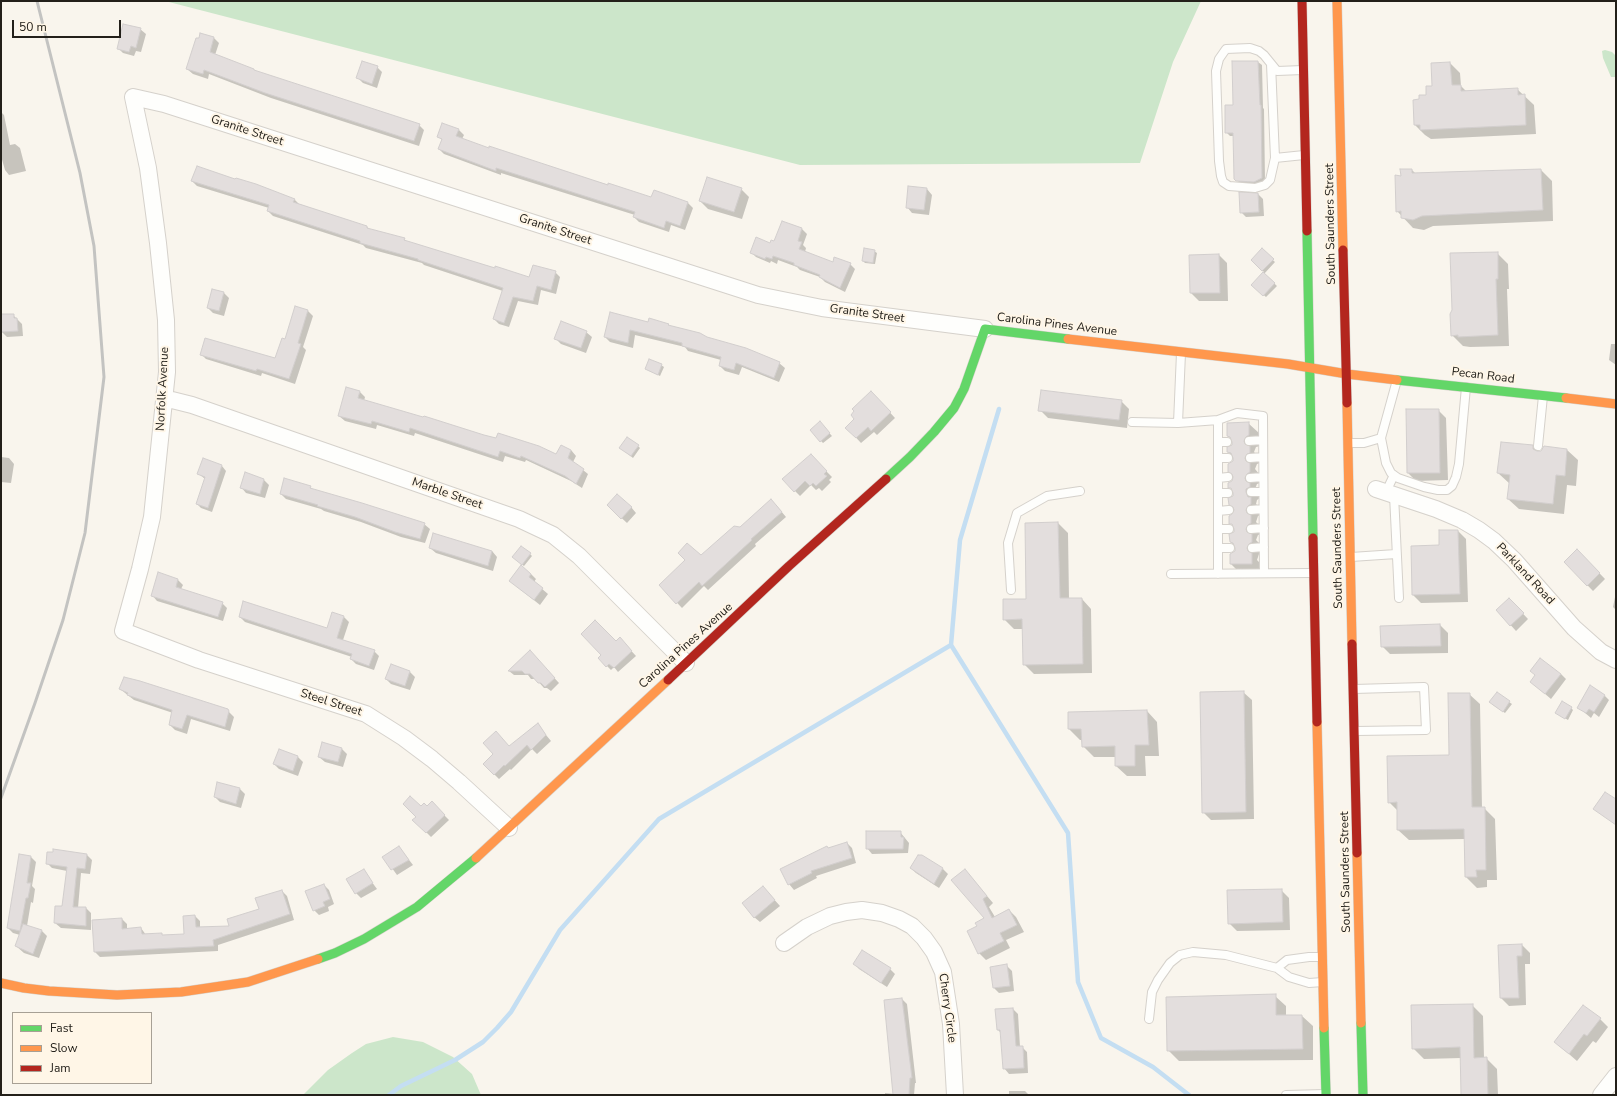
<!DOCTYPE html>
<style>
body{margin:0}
#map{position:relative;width:1617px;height:1096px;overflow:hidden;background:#f9f5ed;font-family:"Nunito Sans",sans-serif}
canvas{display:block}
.frame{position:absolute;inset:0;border:2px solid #23201a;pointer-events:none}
.legend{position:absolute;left:12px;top:1012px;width:140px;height:72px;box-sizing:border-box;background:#fff6e7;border:1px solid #a7a095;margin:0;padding:5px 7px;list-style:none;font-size:12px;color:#23201a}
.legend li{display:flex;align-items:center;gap:8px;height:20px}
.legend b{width:20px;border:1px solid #a7a095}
.scale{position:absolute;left:12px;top:20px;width:109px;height:18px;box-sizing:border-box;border:2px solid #23201a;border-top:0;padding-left:5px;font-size:12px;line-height:14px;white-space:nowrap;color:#23201a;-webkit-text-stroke:3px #fff6e7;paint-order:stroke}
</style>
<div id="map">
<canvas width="1617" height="1096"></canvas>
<div class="frame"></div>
<ul class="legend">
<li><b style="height:5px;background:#63d668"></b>Fast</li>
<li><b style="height:5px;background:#ff974d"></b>Slow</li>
<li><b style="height:5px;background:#b3261e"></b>Jam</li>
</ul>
<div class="scale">50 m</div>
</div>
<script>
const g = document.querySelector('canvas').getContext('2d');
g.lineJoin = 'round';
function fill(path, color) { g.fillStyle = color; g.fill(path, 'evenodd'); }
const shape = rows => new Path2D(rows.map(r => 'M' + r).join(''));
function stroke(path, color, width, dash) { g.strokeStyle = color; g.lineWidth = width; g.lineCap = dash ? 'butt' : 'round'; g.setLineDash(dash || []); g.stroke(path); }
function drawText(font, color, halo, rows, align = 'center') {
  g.font = font + ' "Nunito Sans",sans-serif'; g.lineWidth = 4; g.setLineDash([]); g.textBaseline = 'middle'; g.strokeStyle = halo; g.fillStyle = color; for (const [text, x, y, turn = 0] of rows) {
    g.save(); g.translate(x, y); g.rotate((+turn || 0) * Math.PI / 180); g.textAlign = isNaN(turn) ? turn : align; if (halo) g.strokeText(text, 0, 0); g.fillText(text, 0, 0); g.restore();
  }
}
const green = shape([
 [165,1,1201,1,1173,62,1140,163,800,165],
 [1605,50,1612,52,1616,56,1616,77,1611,77,1603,58,1602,51],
 [393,1037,423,1042,453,1057,472,1074,481,1095,303,1095,328,1070,352,1053,366,1044]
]);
const shadow = shape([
 [140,29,146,34,141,52,136,51,134,56,123,53,118,48],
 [201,34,214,38,219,43,215,55,256,72,419,125,424,130,419,146,271,98,209,74,208,79,193,74,187,69],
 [1258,62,1262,65,1263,108,1264,109,1265,181,1258,186,1241,184,1235,178,1234,136,1230,136,1226,132,1234,106],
 [1450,63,1460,73,1461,86,1467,92,1517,89,1534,105,1536,134,1431,139,1425,135,1415,125,1420,100,1427,96,1433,87,1432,64],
 [377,67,382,72,377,88,363,83,358,78],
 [1,112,4,115,10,145,15,144,20,148,26,171,9,175,5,170,1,156],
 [459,130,464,135,462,139,489,149,652,198,688,203,693,208,685,230,671,225,669,232,639,222,634,217,635,215,501,173,501,175,444,154,439,149,442,140,439,137],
 [1412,170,1416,174,1541,170,1552,181,1553,221,1433,226,1424,230,1413,228,1397,211,1402,177],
 [192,181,294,199,299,204,367,227,370,230,404,239,406,241,530,279,555,272,560,277,556,294,541,290,538,305,518,301,509,327,499,324,494,319,503,291,424,265,422,263,366,248,363,245,273,216,268,211,269,208,197,186],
 [741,189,749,197,742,219,708,209,700,201],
 [927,189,932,195,929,215,912,213,907,207],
 [1258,194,1263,199,1264,216,1246,217,1241,212],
 [783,222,802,229,807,234,803,245,806,248,805,252,833,263,850,264,855,269,845,292,825,282,820,277,800,270,797,267,778,260,777,264,771,261,770,263,756,257,751,252,775,242],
 [1262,250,1275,262,1264,274,1277,286,1266,297,1252,285,1264,272,1252,260],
 [874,251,877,253,875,264,865,263,863,261],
 [1497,253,1508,264,1509,289,1507,289,1509,346,1470,347,1463,346,1452,335],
 [1219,255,1227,263,1228,301,1199,301,1191,293],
 [213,290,224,293,229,298,224,316,213,313,208,308],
 [308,311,313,316,303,347,306,350,295,384,262,373,261,376,206,359,201,354,276,359,285,340],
 [1,315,13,315,22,324,23,336,7,337,2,332],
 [649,324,668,325,670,326,779,363,785,368,779,382,742,367,739,375,725,371,720,366,721,360,688,351,685,347,635,335,633,348,610,342,605,337],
 [586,332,592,337,586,353,561,344,556,339],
 [1611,344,1616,344,1616,365,1609,360],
 [661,365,664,367,660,376,646,369],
 [360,392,365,397,364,401,484,436,557,456,571,450,576,456,573,462,588,474,582,488,571,481,526,460,525,462,505,456,503,462,415,433,414,436,377,425,376,429,345,421,339,416],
 [871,392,895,418,877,435,874,432,861,443,847,428,856,419],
 [1121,401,1129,409,1127,428,1048,418,1040,410],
 [1407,410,1438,410,1446,418,1448,480,1416,481,1408,473],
 [1248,423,1259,433,1260,446,1256,447,1254,452,1260,458,1260,463,1257,464,1255,469,1260,475,1260,483,1257,484,1255,489,1261,497,1257,500,1256,504,1261,509,1261,515,1258,516,1256,522,1261,527,1262,534,1258,535,1256,540,1262,546,1262,553,1259,554,1257,560,1262,565,1263,574,1242,575,1231,564,1236,548,1231,542,1236,528,1230,523,1236,510,1230,504,1235,492,1229,487,1235,477,1229,471,1234,458,1228,452,1234,442,1228,436],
 [822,425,832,436,823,443,821,441],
 [638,446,640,448,633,458,623,450],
 [1532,446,1538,452,1567,450,1578,460,1576,486,1567,485,1564,514,1519,509,1508,499,1510,484,1498,473],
 [811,456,832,477,829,480,831,482,822,491,819,488,816,490,811,485,800,496,783,479],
 [1,457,9,458,14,464,11,483,1,482],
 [203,460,222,466,226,471,212,512,201,508,197,504,205,479,199,474],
 [264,480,269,485,265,498,246,493,241,487],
 [310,487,313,490,424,524,430,529,425,543,401,537,361,522,324,511,321,509,286,499,281,494],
 [776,505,786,517,755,544,756,546,708,590,704,586,682,608,660,585,686,560,701,556,740,528],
 [631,507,636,513,627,523,613,510],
 [1058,523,1068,533,1069,599,1082,599,1091,609,1092,673,1034,674,1024,664,1023,629,1014,629,1004,619,1027,600],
 [1458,531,1466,539,1468,602,1421,603,1413,595],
 [430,548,492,551,497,557,493,571,436,553],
 [1577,550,1605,579,1593,591,1565,562],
 [530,554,532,556,524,566,515,559],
 [531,574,536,579,534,582,548,594,540,605,510,581],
 [177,579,183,585,181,589,222,603,227,608,223,621,157,601,152,595],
 [1616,592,1616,610,1613,607],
 [1509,599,1528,619,1516,631,1497,610],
 [240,617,327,629,344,617,349,622,343,640,374,651,379,656,374,670,356,664,351,659,352,657,245,622],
 [1440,625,1448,633,1448,653,1390,654,1382,646],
 [616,642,624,643,636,656,618,672,614,667,611,670,599,658],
 [535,657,559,683,551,691,547,688,544,688,536,679,531,679,528,675,514,675,509,671],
 [391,665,410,672,415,677,410,690,391,684,386,679],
 [1561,674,1566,679,1551,699,1531,682],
 [120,689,227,710,234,717,230,731,191,719,187,734,175,730,170,725,173,713,134,700],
 [1243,692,1252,700,1254,819,1211,820,1203,812],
 [1469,694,1480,704,1482,808,1484,808,1495,819,1497,880,1487,880,1487,887,1477,888,1466,877,1465,839,1409,840,1398,830,1398,811,1389,802,1450,756],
 [1604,695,1609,700,1599,717,1594,713,1591,718,1578,707],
 [1509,702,1512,704,1505,713,1493,705],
 [1571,708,1573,710,1568,720,1556,713],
 [1147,711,1157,722,1159,756,1145,756,1146,776,1127,776,1116,766,1116,757,1094,757,1083,746,1083,740,1080,740,1069,729],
 [537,724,551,741,537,754,532,749,511,770,510,769,499,779,484,764,495,754,509,747],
 [342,749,347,754,343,767,325,762,319,757],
 [279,750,298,757,303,762,298,776,279,769,274,764],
 [240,789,245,794,241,808,220,802,215,797],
 [432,803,449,820,431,837,414,820,417,817,421,807,427,808],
 [900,832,909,843,908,853,872,854,867,848],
 [847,843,852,848,856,863,816,876,817,878,794,890,789,884,828,848],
 [399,847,413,865,397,875,384,857],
 [20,855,31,857,36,862,32,886,35,889,33,903,31,902,27,926,42,931,47,936,39,958,24,953,16,946,20,935,13,933,8,928],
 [87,855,92,860,90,874,81,873,78,908,86,908,91,913,91,930,61,928,55,923,62,907,67,871,52,868,47,863],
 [922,856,943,869,948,874,939,888,916,873,911,868],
 [363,870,377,889,361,898,356,893],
 [965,870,993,903,989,907,995,917,1009,910,1016,917,1024,932,1006,940,1010,948,986,960,979,953,978,926,986,919],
 [324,885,329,890,334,904,328,907,329,911,319,915,314,910],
 [763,887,780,906,760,922,754,917],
 [1281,890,1289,898,1290,930,1237,931,1229,923],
 [282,891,287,896,294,920,218,945,218,951,100,957,95,952,122,919,127,924,127,930,141,928,146,935,186,935,195,916,200,921,200,928,230,927,260,909],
 [1499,945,1522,945,1530,953,1530,964,1525,964,1526,1005,1509,1006,1501,998],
 [854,963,890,969,895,974,887,987,859,969],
 [1006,965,1012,971,1014,991,999,993,994,988,991,968],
 [1275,996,1286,1006,1286,1016,1302,1016,1313,1026,1313,1060,1179,1061,1168,1050],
 [902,999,907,1004,916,1083,915,1083,914,1095,885,1095,885,1093,894,1094],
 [1472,1005,1483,1016,1484,1058,1486,1058,1497,1069,1498,1095,1462,1095,1461,1058,1424,1059,1413,1048],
 [1013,1009,1018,1014,1020,1047,1022,1047,1027,1052,1028,1073,1009,1074,1004,1068,1002,1034,998,1030],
 [1600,1019,1608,1027,1596,1043,1593,1041,1577,1061,1555,1042],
 [1009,1091,1025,1091,1029,1095,1009,1095]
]);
const stream = shape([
 [999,409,960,540,951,645,1068,833,1078,982,1101,1038,1153,1067,1189,1095],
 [389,1095,401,1086,455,1060,483,1042,497,1028,511,1012,560,930,659,819,951,645]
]);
const building = shape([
 [123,24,141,28,136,48,131,46,129,52,117,49,123,24],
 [200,33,214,37,210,52,254,69,254,70,420,124,414,141,265,93,204,70,203,74,186,69,196,38,199,38,200,33],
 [362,61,378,66,372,84,356,78,362,61],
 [1232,61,1258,61,1260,105,1261,105,1262,178,1254,182,1236,181,1234,179,1233,133,1225,133,1225,105,1233,105,1232,61],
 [1450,62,1452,85,1461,85,1461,91,1518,88,1518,95,1525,94,1526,125,1420,130,1420,125,1414,125,1413,100,1419,99,1419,95,1426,95,1426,86,1432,86,1431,63,1450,62],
 [442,123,459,129,456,136,489,148,489,146,608,185,608,183,651,197,654,190,688,202,680,226,666,221,664,228,633,217,635,212,496,168,496,171,438,149,442,139,437,137,442,123],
 [197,166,235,179,236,178,256,184,295,199,293,202,367,226,367,228,405,238,404,240,495,268,495,266,529,277,533,265,556,271,551,290,537,286,533,301,513,297,504,323,493,319,503,288,418,260,418,259,360,243,360,241,267,211,269,205,191,181,197,166],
 [1400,169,1412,169,1412,173,1541,169,1543,210,1422,216,1413,220,1401,218,1401,211,1396,212,1395,175,1401,176,1400,169],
 [707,177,742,188,734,212,699,201,707,177],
 [908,186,927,188,924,210,906,208,908,186],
 [1239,192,1258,193,1259,212,1240,213,1239,192],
 [782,221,802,228,798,241,802,242,799,249,833,262,834,257,851,263,840,288,819,277,820,275,794,265,794,263,773,256,772,259,766,257,765,259,750,253,756,237,770,243,771,240,774,241,782,221],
 [864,248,875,250,873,263,862,261,864,248],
 [1262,248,1274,259,1262,271,1251,260,1262,248],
 [1498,252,1498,279,1496,279,1498,335,1458,337,1458,335,1451,336,1450,314,1452,310,1450,253,1498,252],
 [1219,254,1220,293,1190,293,1189,255,1219,254],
 [1263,272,1275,283,1263,296,1251,285,1263,272],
 [212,289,224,292,219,311,207,308,212,289],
 [295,306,308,310,298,343,301,344,289,379,257,369,256,371,200,355,205,338,275,358,282,338,285,339,295,306],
 [610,312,648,322,649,318,669,324,668,325,700,333,707,337,746,348,780,362,774,378,736,363,734,370,719,366,721,357,682,346,682,343,630,330,628,343,604,337,610,312],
 [1,314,14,314,14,318,17,318,18,331,1,332,1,314],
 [561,321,587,331,581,348,554,339,561,321],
 [649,359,662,364,658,375,645,369,649,359],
 [346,387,360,391,358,398,423,417,424,416,484,435,496,438,498,433,539,446,556,454,561,445,571,450,568,458,584,469,576,484,565,476,521,456,520,458,500,451,498,457,410,428,409,432,372,421,371,424,338,416,346,387],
 [1041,390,1122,400,1119,420,1038,411,1041,390],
 [871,391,891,412,871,431,868,427,856,438,845,428,854,419,851,415,854,411,852,409,871,391],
 [1406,409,1439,409,1440,473,1407,473,1406,409],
 [820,421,830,433,820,442,810,430,820,421],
 [1249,422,1249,435,1246,437,1244,441,1245,444,1250,446,1250,453,1247,454,1245,458,1246,461,1250,463,1250,472,1247,474,1245,478,1246,481,1250,483,1250,487,1246,489,1246,492,1248,497,1251,497,1251,504,1248,506,1246,510,1247,513,1251,515,1251,523,1248,525,1246,529,1247,532,1252,534,1252,542,1249,544,1247,548,1248,551,1252,553,1252,564,1230,564,1230,554,1235,551,1235,548,1233,543,1230,542,1229,534,1234,532,1234,529,1232,524,1229,524,1229,516,1232,514,1234,510,1233,507,1229,505,1228,498,1233,496,1233,493,1231,488,1228,488,1228,483,1232,481,1233,477,1232,474,1228,472,1228,464,1233,461,1233,458,1231,453,1227,452,1227,447,1232,445,1232,442,1230,437,1227,436,1227,423,1249,422],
 [627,437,639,445,631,456,619,448,627,437],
 [1501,442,1533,445,1533,449,1537,451,1541,451,1544,446,1567,449,1565,476,1556,475,1553,504,1507,499,1510,475,1497,473,1501,442],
 [811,454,827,471,824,474,827,476,816,486,813,483,810,486,805,481,794,492,782,479,811,454],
 [203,458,222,465,208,508,196,504,205,477,197,474,203,458],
 [245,472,264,479,260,494,240,488,245,472],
 [284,478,311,486,310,488,362,503,425,523,420,539,395,532,355,517,317,506,318,505,280,494,284,478],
 [617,494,632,507,621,519,607,505,617,494],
 [771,499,782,512,751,539,752,540,702,586,699,582,676,604,659,585,685,560,678,553,687,543,701,555,734,526,740,527,771,499],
 [1058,522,1060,598,1082,598,1083,664,1023,665,1022,619,1003,620,1003,599,1026,599,1025,523,1058,522],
 [1439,530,1458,530,1460,594,1412,595,1411,546,1439,545,1439,530],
 [433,533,492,551,488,566,429,548,433,533],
 [521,546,531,553,522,565,512,557,521,546],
 [1577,549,1600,573,1587,586,1564,562,1577,549],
 [521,565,531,574,529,577,543,588,534,600,509,581,521,565],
 [158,572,178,579,176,587,223,602,218,617,151,596,158,572],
 [1509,598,1524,613,1510,626,1496,610,1509,598],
 [243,601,327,628,332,612,344,616,337,638,375,650,369,666,350,659,352,654,239,617,243,601],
 [595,620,616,641,620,637,632,651,614,668,609,664,606,667,598,658,601,655,581,634,595,620],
 [1440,624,1441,646,1381,647,1380,626,1440,624],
 [530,650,555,678,545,687,541,683,538,683,530,674,525,674,522,671,508,671,530,650],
 [1540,658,1561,674,1545,694,1530,682,1535,675,1530,671,1540,658],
 [391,664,410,671,405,686,385,679,391,664],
 [124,677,140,681,228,709,229,711,225,727,187,715,182,729,169,725,172,710,127,695,128,693,119,689,124,677],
 [1590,685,1605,695,1594,712,1589,709,1586,713,1577,708,1590,685],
 [1244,691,1246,812,1202,813,1200,692,1244,691],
 [1497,692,1510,701,1503,712,1489,702,1497,692],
 [1448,693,1470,693,1472,807,1485,807,1486,870,1476,870,1477,877,1465,877,1464,829,1397,830,1397,802,1388,803,1387,756,1449,755,1448,693],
 [1562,701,1572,707,1565,719,1555,713,1562,701],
 [1147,710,1149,745,1135,745,1135,766,1115,766,1115,746,1082,747,1081,729,1068,729,1068,712,1147,710],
 [538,723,546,735,531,750,527,745,505,766,504,765,494,775,483,764,493,754,483,743,496,731,509,746,538,723],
 [322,742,342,748,338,762,318,757,322,742],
 [279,749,298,756,293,771,273,764,279,749],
 [217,782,240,788,236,804,214,797,217,782],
 [1605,792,1616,799,1616,825,1593,809,1605,792],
 [410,796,421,806,424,803,427,806,432,801,445,815,426,833,412,820,416,817,403,804,410,796],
 [866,831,901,831,901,837,904,837,903,849,866,849,866,831],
 [847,842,852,858,811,871,812,873,788,885,780,869,827,846,828,848,847,842],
 [399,846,409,860,391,870,382,857,399,846],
 [53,849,87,854,85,869,77,868,73,907,86,907,86,926,54,923,55,906,62,906,67,867,46,864,47,852,53,852,53,849],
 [19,854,31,856,27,883,31,883,28,898,26,898,20,931,7,928,19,854],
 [918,855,922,855,943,868,934,884,910,868,918,855],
 [364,869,373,883,355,894,346,879,364,869],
 [965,869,987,896,983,899,992,918,1009,909,1017,925,1000,933,1004,941,978,954,967,931,977,926,975,923,984,918,951,880,965,869],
 [324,884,330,899,323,902,325,906,313,911,305,891,324,884],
 [763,886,775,900,754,918,742,903,763,886],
 [1282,889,1283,922,1228,924,1227,890,1282,889],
 [282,890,290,914,213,940,214,946,94,952,92,920,122,918,122,929,141,927,142,934,162,933,162,935,184,934,183,916,195,915,196,927,229,926,227,919,259,909,255,898,282,890],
 [23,924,42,930,33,954,15,946,23,924],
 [1522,944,1522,956,1517,956,1519,998,1500,998,1498,945,1522,944],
 [862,950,891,968,881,983,853,964,862,950],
 [1007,964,1010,986,993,988,990,967,1007,964],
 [1276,994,1276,1015,1302,1015,1303,1049,1167,1051,1166,997,1276,994],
 [902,998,912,1078,910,1078,909,1095,893,1095,884,1000,902,998],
 [1473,1004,1474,1058,1487,1057,1488,1095,1461,1095,1460,1047,1412,1049,1411,1005,1473,1004],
 [1583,1005,1601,1018,1587,1036,1584,1034,1569,1054,1554,1042,1583,1005],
 [1013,1008,1016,1046,1023,1046,1024,1068,1003,1069,1000,1030,997,1030,995,1009,1013,1008]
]);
const lane = shape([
 [1271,64,1275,158,1270,180,1265,185,1255,188,1229,186,1223,182,1221,176,1219,161,1216,71,1219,59,1226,49,1250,48,1259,51,1264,55,1277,71,1303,70],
 [1275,158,1304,155],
 [1181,353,1178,423,1218,420,1218,574],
 [1218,420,1237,413,1263,416,1264,573],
 [1132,422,1178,423],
 [1381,438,1386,463,1391,473,1398,478,1424,487,1438,490,1447,490,1452,486,1456,477,1459,464,1466,387],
 [1249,441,1263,440],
 [1218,442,1227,442],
 [1348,443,1364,443,1381,438,1397,380],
 [1538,446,1543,396],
 [1218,458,1228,458],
 [1250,458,1263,457],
 [1218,478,1228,477],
 [1250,478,1263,477],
 [1251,492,1263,492],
 [1386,492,1394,475],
 [1218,493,1228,493],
 [1394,495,1399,598],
 [1251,510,1263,509],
 [1218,511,1229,510],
 [1218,529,1229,529],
 [1251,529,1264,528],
 [1218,548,1230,548],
 [1252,548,1264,547],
 [1351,557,1396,554],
 [1171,574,1312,573],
 [1011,590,1008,543,1017,513,1047,496,1080,491],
 [1354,689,1424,687,1426,730,1356,731],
 [1277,968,1287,960,1309,957,1322,957],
 [1149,1019,1152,992,1158,980,1170,963,1180,955,1193,952,1226,955,1277,968,1289,977,1309,983,1323,982],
 [1286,1095,1325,1094]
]);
const street = shape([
 [164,398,192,405,519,519,553,535,579,556,686,663],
 [1376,489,1436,509,1462,520,1479,530,1494,541,1514,560,1574,628,1601,652,1616,660],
 [509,828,459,782,432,759,404,738,366,714,199,660,123,631,140,569,152,517,167,372,166,320,158,243,148,168,133,97,164,104,758,295,822,308,985,329],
 [784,943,807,927,830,916,846,912,862,910,882,913,899,919,912,926,924,938,934,952,943,972,951,1024,955,1095],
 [1601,1095,1616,1076]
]);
const fast = shape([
 [1307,231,1313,538],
 [1397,380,1566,398],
 [886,479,910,457,934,432,954,408,964,389,985,329,1068,339],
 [318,959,335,953,364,939,417,907,476,858],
 [1361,1023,1363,1095],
 [1324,1028,1326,1095]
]);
const slow = shape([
 [1337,1,1343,250],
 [1068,339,1288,364,1347,374,1397,380],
 [1566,398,1616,404],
 [1347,403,1352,644],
 [1317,722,1324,1028],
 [1357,853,1361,1023],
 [476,858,668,680],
 [1,983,24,988,49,991,117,995,181,992,248,982,318,959]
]);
const jam = shape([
 [1302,1,1307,231],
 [1343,250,1347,403],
 [1313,538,1317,722],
 [1352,644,1357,853],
 [668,680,789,566,886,479]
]);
const rail = shape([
 [1,798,35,703,63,620,85,533,104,377,94,246,80,173,37,1]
]);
const streetNames = [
 ["Granite Street",247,131,18],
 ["South Saunders Street",1331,224,-91],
 ["Granite Street",555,230,18],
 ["Granite Street",867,314,8],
 ["Carolina Pines Avenue",1057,325,7],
 ["Pecan Road",1483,376,7],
 ["Norfolk Avenue",163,389,-87],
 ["Marble Street",447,494,19],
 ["South Saunders Street",1338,548,-91],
 ["Parkland Road",1525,574,47],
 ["Carolina Pines Avenue",686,646,-42],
 ["Steel Street",331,703,18],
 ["South Saunders Street",1346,872,-91],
 ["Cherry Circle",947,1008,82]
];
fill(green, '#cce6ca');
fill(shadow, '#0003');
stroke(stream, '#c4def2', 4.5);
fill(building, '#e3dedd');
stroke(building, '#d2cecd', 1);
stroke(lane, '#d5d1cb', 10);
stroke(street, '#d5d1cb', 18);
stroke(fast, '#d5d1cb', 10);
stroke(slow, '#d5d1cb', 10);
stroke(jam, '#d5d1cb', 10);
stroke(lane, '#fefefc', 8);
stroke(street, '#fefefc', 16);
stroke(fast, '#63d668', 9);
stroke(slow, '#ff974d', 9);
stroke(jam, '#b3261e', 9);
stroke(rail, '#c3c3c1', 3);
drawText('12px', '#23201a', '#fff6e7', streetNames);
</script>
